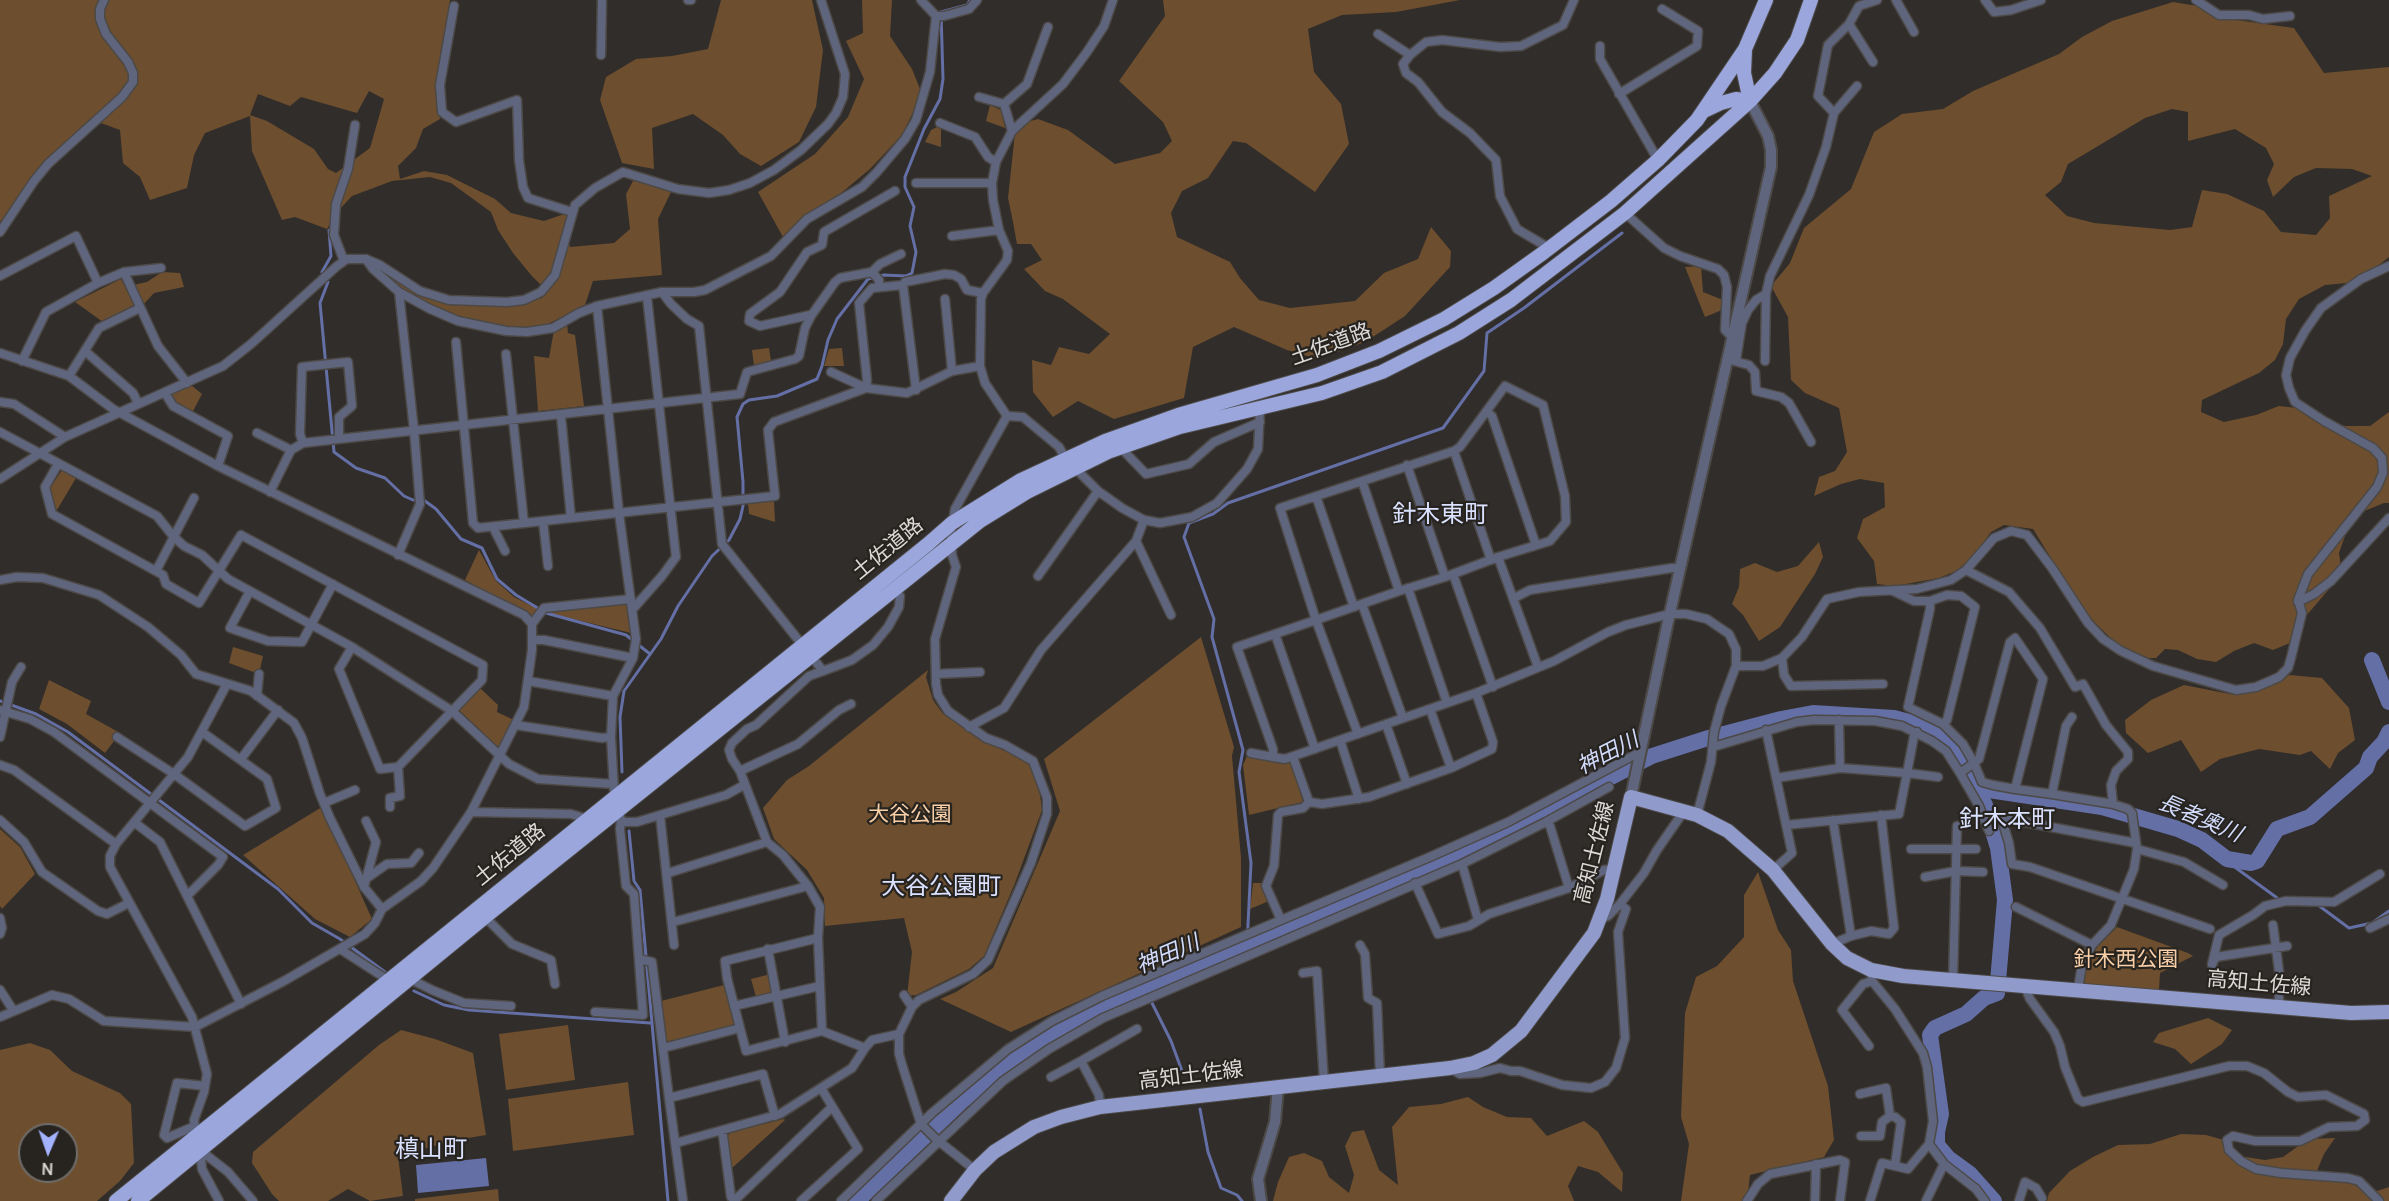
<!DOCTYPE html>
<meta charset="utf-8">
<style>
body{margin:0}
#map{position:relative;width:2389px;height:1201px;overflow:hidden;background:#312d2a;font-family:Manrope,sans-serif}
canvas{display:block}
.north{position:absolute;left:18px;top:1123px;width:60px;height:60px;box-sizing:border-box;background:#272420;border:2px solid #6f6d6a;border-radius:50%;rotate:182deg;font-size:16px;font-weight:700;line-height:24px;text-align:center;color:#dcdad8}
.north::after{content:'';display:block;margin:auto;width:21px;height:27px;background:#a2b2fd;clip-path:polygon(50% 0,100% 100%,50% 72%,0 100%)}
</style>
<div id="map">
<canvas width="2389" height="1201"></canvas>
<div class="north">N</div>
</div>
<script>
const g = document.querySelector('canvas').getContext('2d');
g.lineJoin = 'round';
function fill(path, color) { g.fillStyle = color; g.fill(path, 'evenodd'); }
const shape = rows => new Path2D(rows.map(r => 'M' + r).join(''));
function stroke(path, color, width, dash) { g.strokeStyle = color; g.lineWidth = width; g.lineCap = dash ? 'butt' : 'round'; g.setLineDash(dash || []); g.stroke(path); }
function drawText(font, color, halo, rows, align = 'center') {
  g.font = font + ' Manrope,"Noto Sans JP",sans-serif'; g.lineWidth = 4.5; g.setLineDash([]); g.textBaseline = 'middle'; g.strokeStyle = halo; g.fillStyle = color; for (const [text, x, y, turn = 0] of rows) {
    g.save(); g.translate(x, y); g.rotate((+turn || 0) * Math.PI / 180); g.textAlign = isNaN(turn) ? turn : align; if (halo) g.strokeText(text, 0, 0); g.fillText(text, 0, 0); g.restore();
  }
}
const green = shape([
 [0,0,450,0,435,86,440,119,423,129,416,148,398,166,400,179,424,171,447,175,495,199,511,213,544,221,567,213,565,228,570,247,614,243,630,229,626,194,633,181,646,182,666,188,671,192,658,219,662,275,593,281,585,305,546,325,523,328,472,323,426,305,396,286,382,273,383,271,452,304,499,306,520,304,542,298,547,293,545,289,531,275,513,253,498,230,491,212,451,183,430,177,392,181,352,196,336,213,327,229,295,217,282,220,252,151,250,116,205,133,194,155,187,188,150,200,140,177,123,163,120,130,90,119,39,168,0,222],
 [369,91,384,99,370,148,336,173,328,169,314,149,267,121,250,115,258,94,290,106,301,97,357,113],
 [721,0,812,0,823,50,816,107,799,142,761,166,740,154,723,135,693,114,652,128,654,169,622,163,600,100,606,77,636,59,672,56,708,49],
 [862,0,892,0,890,36,912,69,922,94,902,135,870,169,840,194,803,217,783,237,758,192,815,154,848,117,864,79,846,41,863,33],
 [1163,0,1460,0,1396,12,1342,15,1308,29,1314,72,1341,104,1349,144,1315,192,1246,143,1233,141,1208,178,1182,191,1171,213,1177,237,1230,262,1240,278,1259,300,1290,308,1355,301,1384,273,1418,259,1431,227,1451,251,1450,267,1405,316,1365,342,1317,359,1287,350,1234,327,1193,347,1184,398,1114,419,1078,401,1053,417,1033,392,1032,360,1051,365,1059,347,1089,354,1110,334,1063,299,1045,291,1024,269,1042,260,1031,244,1017,244,1013,222,1008,198,1015,133,1027,122,1038,119,1068,130,1115,164,1160,153,1172,141,1163,122,1119,81,1165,16],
 [2173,2,2210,8,2229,19,2294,28,2324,73,2389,67,2389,257,2357,282,2325,285,2299,299,2286,319,2283,344,2275,360,2259,373,2202,400,2201,412,2224,422,2256,415,2279,406,2297,408,2318,421,2346,426,2370,426,2389,412,2389,503,2384,503,2352,516,2339,553,2342,574,2306,616,2290,643,2273,650,2254,643,2234,651,2216,662,2197,659,2178,650,2165,649,2156,658,2145,658,2119,646,2084,612,2033,529,2004,525,1991,532,1973,557,1956,571,1939,578,1895,586,1877,584,1874,561,1857,538,1863,519,1885,507,1884,483,1860,479,1841,484,1814,496,1819,477,1835,471,1847,452,1839,408,1805,393,1791,380,1788,317,1771,286,1790,263,1804,228,1851,189,1874,132,1902,114,1943,109,1973,91,2059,54,2082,37,2112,21],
 [2172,109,2188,112,2188,141,2235,129,2266,148,2274,164,2267,180,2273,197,2294,177,2316,168,2352,169,2372,176,2329,196,2330,218,2316,235,2281,232,2264,211,2227,194,2202,190,2192,227,2170,230,2094,223,2067,216,2045,195,2061,182,2068,164,2145,118],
 [990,105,1001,110,1005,128,986,121],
 [941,125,941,147,925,142,931,130],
 [1701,266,1703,292,1723,300,1722,310,1705,317,1685,267],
 [162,272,180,273,184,287,154,293,142,306,133,285,147,282],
 [121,279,134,305,103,322,75,302],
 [567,323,568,333,575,335,584,406,538,411,534,356,549,358,554,330],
 [769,348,771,361,754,366,752,350],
 [842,348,844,366,824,366,829,349],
 [191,385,202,394,192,413,177,405,170,394],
 [62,470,76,478,57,510,49,495,50,488],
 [774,501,775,522,749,514,748,504],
 [1819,542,1823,557,1815,574,1780,627,1759,641,1743,615,1732,604,1739,587,1740,569,1755,563,1777,572,1798,566],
 [479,550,496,581,514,597,538,609,532,617,465,580],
 [628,603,631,633,548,613,548,610],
 [1201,637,1234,747,1232,756,1241,858,1241,927,1011,1032,940,999,956,992,993,968,1060,811,1044,759],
 [233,647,263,656,259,674,229,663],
 [928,670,926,677,933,700,943,714,985,742,1021,758,1030,766,1040,795,1042,810,1015,883,984,956,969,969,916,995,907,996,912,952,904,918,825,926,824,898,807,870,774,839,763,808,787,780,809,766],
 [2290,675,2322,678,2349,708,2355,740,2338,753,2330,769,2311,751,2300,755,2259,749,2220,759,2201,772,2181,740,2148,753,2126,733,2125,720,2151,700,2184,685,2235,695,2256,690],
 [49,680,91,701,86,714,120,733,105,753,67,724,39,709],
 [480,688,498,705,497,712,514,720,499,748,459,710],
 [1247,756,1283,763,1291,761,1303,802,1249,815,1243,765],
 [322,807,372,919,350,937,315,919,243,855],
 [0,829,20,847,35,874,2,909,0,906],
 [1758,872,1778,930,1791,950,1793,981,1828,1086,1834,1140,1824,1157,1750,1175,1747,1201,1681,1201,1689,1144,1681,1117,1685,1013,1696,977,1717,966,1744,937,1744,895],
 [1253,883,1263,883,1269,901,1250,909],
 [2117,927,2188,953,2193,956,2160,973,2159,990,2083,985,2085,965,2098,946],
 [771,974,774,993,756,997,751,979],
 [724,985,735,1022,733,1026,667,1044,661,1001],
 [2208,1018,2232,1030,2222,1044,2191,1064,2175,1049,2153,1042,2159,1033],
 [568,1025,575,1080,506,1090,499,1034],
 [401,1030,435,1039,473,1053,486,1135,456,1140,398,1156,403,1196,370,1201,348,1189,328,1201,279,1201,272,1194,252,1163,253,1152,379,1045],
 [30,1043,50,1050,72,1071,120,1093,131,1104,134,1163,120,1181,97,1201,0,1201,0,1050],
 [30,1135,66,1135,66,1171,30,1171],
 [628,1082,634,1135,513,1151,508,1099],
 [1468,1097,1483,1107,1507,1117,1531,1118,1547,1136,1584,1121,1598,1132,1623,1173,1622,1192,1598,1172,1578,1166,1568,1186,1574,1201,1273,1201,1278,1182,1289,1157,1304,1153,1322,1161,1329,1177,1349,1193,1354,1175,1345,1146,1352,1132,1364,1130,1379,1170,1398,1185,1392,1127,1409,1107,1441,1104],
 [784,1119,785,1120,731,1169,726,1137,731,1132],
 [2181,1134,2206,1135,2224,1140,2239,1156,2265,1160,2283,1157,2308,1139,2335,1138,2324,1154,2314,1178,2364,1182,2377,1191,2389,1187,2389,1201,2047,1201,2049,1193,2070,1171,2093,1157,2118,1145,2150,1144],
 [498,1189,499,1201,415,1201,415,1199]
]);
const water = shape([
 [486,1158,489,1186,418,1193,416,1165]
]);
const stream = shape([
 [322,272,331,256,329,230],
 [328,282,320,303,334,452,356,468,385,478,404,496,413,500,425,501,436,509,461,539,482,548,497,579,516,595,546,613,626,635,650,654],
 [0,701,36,714,68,732,278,889,312,923,340,939,385,972],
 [622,772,620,717,624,691,661,639,678,606,712,556,729,540,740,519,743,506,743,482,737,417,743,404,749,400,777,396,817,379,822,366,828,340,837,319,868,279,884,275,906,276,912,273,916,252,910,226,914,207,905,187,905,177,924,129,940,99,943,79,941,12,967,5,970,0],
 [629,831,634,881,640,890,668,1201],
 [2227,859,2236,868,2280,900],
 [2318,905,2349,928,2372,923,2389,911],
 [1247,945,1251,863,1239,772,1243,750,1212,637,1214,619,1184,537,1189,523,1213,514,1228,503,1443,428,1484,371,1487,333,1524,308,1622,233],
 [1145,989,1148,995],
 [414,991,444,1005,469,1010,650,1023],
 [1151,1001,1171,1041,1182,1071],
 [1200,1109,1208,1152,1221,1188,1237,1195,1242,1201]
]);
const river = shape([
 [2372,660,2389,702],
 [1973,784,1989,790,2102,807,2123,813,2178,829,2202,840,2227,859,2251,863,2257,861,2277,829,2310,817,2366,768,2370,757,2384,742,2389,732],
 [857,1201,962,1101,1025,1052,1079,1018,1465,852,1652,756,1705,739,1781,719,1813,713,1894,718,1924,726,1945,742,1958,758,1985,805,1998,848,2005,900,1997,993,1984,998,1966,1014,1935,1028,1930,1035,1941,1114,1937,1132,1937,1145,1948,1158,1970,1174,1994,1201]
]);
const minor = shape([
 [688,0,691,0],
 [921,0,936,16],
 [1896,0,1914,32],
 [1985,0,1994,12,2011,10,2041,0],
 [2196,0,2219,15,2249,15,2263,19,2290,16],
 [454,6,440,85,442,112,456,122,517,100,519,160,523,187,528,198,572,212],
 [1849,24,1873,62],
 [1378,34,1410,55],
 [1600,46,1600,59,1658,160],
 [601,55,602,0],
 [1619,94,1697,46,1698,31,1662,9],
 [979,97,1004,104],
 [1834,113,1857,86],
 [940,123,975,137,988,157,996,162],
 [1012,131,1004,104,1027,84,1048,27],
 [916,183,992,183],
 [1625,213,1664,248,1680,256,1718,269,1724,275,1727,287,1725,330,1732,337],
 [0,232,34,181,48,164,122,97,133,82,133,73,128,62,106,34,100,19,100,9,104,0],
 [952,236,999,230],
 [1549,248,1517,229,1500,196,1496,160,1470,133,1442,112,1418,82,1406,73,1403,64,1410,55,1426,42,1442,40,1500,47,1521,46,1563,25,1574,0],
 [366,259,373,269,399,292,414,430,420,504,398,555],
 [344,261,334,235,336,204,348,169,355,125],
 [124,272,161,268],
 [872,272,880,264,901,254],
 [0,276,76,236,98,283],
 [879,285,879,280,872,272,840,278,835,282,811,316,810,315,760,326,749,321,750,314,780,292,807,252,822,245,824,232,895,191],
 [903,285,905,282,945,274,954,275,961,279,967,290,983,293],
 [399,292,430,309,458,321,506,331,527,332,553,328,579,313,597,306,662,292,694,292,705,290,771,256,807,219,862,187,877,172,905,139,916,120,930,72,936,16,944,16,969,9,977,0],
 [662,292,671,304,687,319,699,326,722,544,823,671,809,676,756,725,747,729,732,743,729,750,732,759,740,771,767,842,783,855,808,886,820,907,818,938,822,1031],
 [945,299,952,371],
 [597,306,619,513,636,639,633,658,613,696,611,737,614,790],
 [456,342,473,523,478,528,775,496,768,430,774,422,866,388,907,393,952,371,980,366],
 [85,351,133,393,138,403],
 [0,353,69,376,113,409,218,466,524,615,532,624,532,650,524,707,471,812,433,868,421,881,382,909,375,923,365,934,284,981,195,1027,104,1021,69,999,52,995,0,1017],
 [506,354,524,523],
 [1730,360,1749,365,1755,372,1756,391,1781,397,1789,403,1811,442],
 [22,361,46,312,98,283,124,272,158,346,187,383],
 [1736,361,1742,323,1748,310,1756,300,1766,294,1770,276,1809,195,1826,147,1834,113,1818,96,1828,45,1849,24,1859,6,1877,0],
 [1765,361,1766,294],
 [831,372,866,388,867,380,859,303,872,288,903,285,916,390],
 [69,376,99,328,140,308],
 [165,393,173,406,228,436,218,466],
 [0,402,14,404,65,437],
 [1487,412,1492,416,1536,545],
 [561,416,571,518],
 [1007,416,985,383,980,366,981,299,983,293,1007,260,1008,251,999,230,993,200,992,183,996,162,1012,131,1063,84,1087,52,1104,26,1113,0],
 [1007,416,1023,417,1059,447,1065,458],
 [0,432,157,516,173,536,184,546,202,555,228,579,352,647,452,711,509,764,538,779,613,784],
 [257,433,291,450],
 [303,443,300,434,302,367,348,362,352,406,339,417,339,439],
 [1121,448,1146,474,1189,464,1214,442,1260,422],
 [1454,451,1491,560],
 [58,464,45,487,52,514,163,575,166,584,199,603,241,535,483,665,482,680,398,767,380,769,339,669,352,647],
 [1407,465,1445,577],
 [1074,467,1098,491,1122,508,1144,520,1160,523,1192,517,1217,503,1247,469,1258,449,1260,409],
 [0,479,65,437,223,366,251,344,337,266,347,259,366,259,380,265,420,291,449,300,507,302,524,300,541,292,555,275,575,205,595,188,623,172,678,189,709,193,729,190,750,183,774,170,801,150,828,124,836,113,843,97,845,74,821,0],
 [1362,481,1399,591],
 [270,492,291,450,303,443,740,394,747,372,795,359,799,356,805,328,811,316],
 [1316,496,1354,607],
 [543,521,548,566],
 [493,527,505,551],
 [1136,541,1171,615],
 [1498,557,1538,667],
 [1966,570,2009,592,2040,628,2075,687,2083,684,2106,725,2128,752,2128,759,2116,771,2111,785,2113,804],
 [156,571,194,498],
 [1453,574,1493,687],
 [1038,576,1098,491],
 [0,580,17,577,43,578,99,595,148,627,181,655,196,674,251,691,294,723,302,738,320,794,330,818,364,887,382,909],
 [1408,588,1447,703],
 [250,591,230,628,268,641,302,642,333,584],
 [1893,591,1914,601,1930,601,1947,595,1961,596,1975,607,1947,720,1943,724,1908,707,1930,609,1930,601],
 [1514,598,1530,590,1672,568,1680,568],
 [2298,602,2314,594,2331,581,2389,518],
 [1362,604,1403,718],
 [632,610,662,576,676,557,647,297],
 [532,624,544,608,631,599],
 [1275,634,1315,749],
 [532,640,544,640,633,658],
 [1782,658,1784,675,1791,686,1883,684],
 [1736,666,1763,666,1782,658,1802,637,1827,599,1859,592,1917,589,1951,580,1966,570,1994,538,2011,531,2027,535,2052,568,2088,623,2103,639,2121,651,2153,666,2236,690,2256,687,2279,677,2288,668,2291,658,2302,613,2298,600,2308,574,2377,487,2383,473,2382,458,2373,448,2324,421,2295,402,2289,388,2286,375,2290,358,2305,331,2321,308,2361,279,2389,266],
 [823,671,852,660,873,645,888,627,899,607,900,596,893,589],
 [936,674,980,672],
 [528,681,613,696],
 [257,696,259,674],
 [1430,709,1451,768],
 [0,710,30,719,54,732,223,857,218,865,187,896],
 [1386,724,1407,784],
 [515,725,602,738,611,737],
 [969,727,1004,708,1041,650,1136,541,1144,520],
 [1766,730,1792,853,1773,870],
 [1358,734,1316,620,1280,508,1454,451,1460,447,1505,386,1543,405,1565,496,1566,522,1550,541,1498,557,1445,577,1399,591,1316,620,1275,634,1237,647,1273,749,1273,757,1285,759,1476,693,1554,661,1608,632,1626,625,1670,614,1686,614,1707,619,1729,634,1736,649,1736,666,1721,706,1714,732,1711,762,1697,815],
 [0,737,12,682,21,667],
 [117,737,174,774,245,826,276,808,267,779,202,732],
 [1340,740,1359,799],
 [1713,747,1797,722,1814,720,1875,721,1902,726,1932,741,1946,751,1960,773,1974,763,1963,744,1943,724],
 [1251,753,1273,757],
 [1293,757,1309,802,1322,804,1369,797,1451,768,1492,749,1493,742,1476,693],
 [241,759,278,710],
 [0,765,14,770,116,844],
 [1840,768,1907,773,1914,736,1917,732],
 [740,771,798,744,839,710,851,704],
 [1960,773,1979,806,1989,831],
 [1776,778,1840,768,1839,720],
 [2015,789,2043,679,2015,638,2010,642,1979,759,1974,763,1982,782,1993,785,2015,789,2052,794,2113,804,2128,809,2132,813,2137,849,2134,869,2111,925,2092,945,2082,965,2078,989],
 [2052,794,2066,726,2072,717],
 [324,803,355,790],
 [390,807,390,798,400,796,398,767],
 [618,808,621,820,624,822,637,822,726,795,744,785],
 [471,812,571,814,587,819],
 [660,815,674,945],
 [0,820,24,842,42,872,98,911,107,914,129,903],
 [134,822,160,842,241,1004],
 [1546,822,1550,826,1569,888],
 [1786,825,1899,814,1907,773,1938,777],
 [2136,843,2008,819,2002,820,2009,843,2012,864,2030,867,2210,929],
 [1911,849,1976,849],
 [2137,849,2184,862,2223,885],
 [668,873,767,842],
 [1925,877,1956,871,1983,872],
 [367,878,387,864,411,863,419,853],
 [1415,883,1438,934,1469,926,1489,914,1569,888,1604,870,1615,869],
 [364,887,376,842,366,821],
 [2016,907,2092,945],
 [485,917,512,944,551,960,555,984],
 [0,918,2,928,0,934],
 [1600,919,1608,916,1620,904,1644,873,1657,850,1684,811],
 [1281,920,1266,886,1274,866,1278,815,1281,812,1303,808,1309,802],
 [1478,920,1462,864,1546,822,1609,787],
 [673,922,808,886],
 [2273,925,2279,971,2279,1007],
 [2370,928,2389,919],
 [1851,936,1871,931,1889,934,1894,928,1881,815],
 [818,938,725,961,727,978,746,1051,822,1031,865,1048],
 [1832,944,1851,936,1833,820],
 [1360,945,1365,954,1368,998,1377,1003,1380,1075],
 [340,949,388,980],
 [768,949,785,1042],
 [639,959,652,962,669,1098],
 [2212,964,2219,935,2253,915,2265,906,2286,901,2334,902,2380,874],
 [1303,973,1317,971,1324,1082],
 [2214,974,2212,964,2216,957,2287,946],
 [410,979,432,990,464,1003,511,1006],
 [1953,980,1957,826],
 [2024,985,2030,999,2054,1032,2060,1046,2065,1067,2078,1099,2083,1102,2229,1066,2247,1066,2264,1073,2288,1092,2298,1097,2326,1095,2364,1114,2365,1120,2357,1126,2329,1127,2300,1141,2255,1141,2233,1136,2227,1140,2229,1150,2241,1161,2256,1169,2281,1173,2348,1178,2359,1181,2379,1201],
 [0,990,13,1010],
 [904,995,912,1007],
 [734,1006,820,986],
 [595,1012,643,1015,634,894,626,886,620,829,621,820],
 [1869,1046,1842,1010,1863,984,1872,981],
 [663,1048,740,1028],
 [1450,1068,1460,1074,1480,1073,1500,1068,1511,1071,1520,1071,1562,1085,1591,1088,1605,1082,1616,1068,1625,1038,1618,932,1626,909,1620,904],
 [1051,1077,1081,1061],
 [1860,1094,1886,1088,1890,1116,1882,1122,1880,1136,1861,1136],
 [1100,1107,1099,1095,1081,1061,1137,1029],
 [1890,1116,1895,1117,1901,1122,1895,1165],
 [195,1126,167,1138,164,1135,177,1083,205,1086],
 [721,1131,723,1136,731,1197,735,1200],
 [196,1138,194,1120,204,1092,207,1074,192,1017,110,867,110,856,116,844,188,757,227,684],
 [676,1143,780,1114,852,1068,865,1048,872,1040,899,1034],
 [1929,1144,1944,1164,1976,1189,1985,1201],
 [200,1150,202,1169,219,1201],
 [200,1150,228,1172,253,1201],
 [975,1170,936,1139,921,1124,903,1068,899,1054,899,1034,912,1007,919,1000,973,974,988,960,1031,863,1047,814,1047,798,1033,761,1005,745,986,738,948,711,938,695,936,684,935,639,956,567,952,555,951,532,955,509,1007,416],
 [683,1201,669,1098,763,1074,775,1116],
 [734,1201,832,1107],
 [801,1201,858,1149,821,1088],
 [841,1201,932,1113,1008,1049,1052,1021,1102,996,1432,856,1508,822,1640,752],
 [876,1201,1003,1081,1049,1049,1103,1018,1462,864],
 [1747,1201,1758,1184,1770,1174,1840,1160,1845,1162,1840,1201],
 [1815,1201,1816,1164],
 [1870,1201,1882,1163,1908,1169,1929,1144,1933,1121,1927,1067,1923,1053,1895,1009,1872,981,1871,970],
 [1926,1201,1944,1164],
 [2019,1201,2025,1182,2036,1188,2042,1198]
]);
const tertiary = shape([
 [1631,797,1667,626,1771,167,1771,150,1768,136,1750,101],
 [1261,1201,1258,1179,1275,1122,1278,1087]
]);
const primary = shape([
 [951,1201,975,1170,994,1152,1034,1127,1061,1117,1100,1107,1450,1068,1474,1063,1492,1055,1521,1031,1594,933,1607,899,1631,797,1697,815,1728,831,1773,870,1832,944,1847,958,1871,970,1903,976,2351,1013,2389,1012]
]);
const trunk = shape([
 [1745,50,1744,73,1750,101],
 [1704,111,1721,103,1736,99,1750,101],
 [116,1201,928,544,952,523,1021,480,1105,441,1178,415,1317,375,1379,351,1444,319,1494,288,1543,253,1611,201,1658,160,1697,120,1745,49,1766,0],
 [138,1201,491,912,980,521,1027,492,1108,452,1180,427,1322,393,1382,372,1459,333,1511,300,1625,213,1750,101,1775,73,1797,40,1811,0]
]);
const streetNames = [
 ["土佐道路",1331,345,-20],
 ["土佐道路",888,549,-39],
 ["高知土佐線",1595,853,-76],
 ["土佐道路",510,855,-39],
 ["高知土佐線",2259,984,5],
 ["高知土佐線",1191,1076,-7]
];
const parkNames = [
 ["大谷公園",910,815],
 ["針木西公園",2126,960]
];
const waterNames = [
 ["神田川",1608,754,-27],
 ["長者奥川",2200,819,23],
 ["神田川",1168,955,-23]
];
const quarterNames = [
 ["針木東町",1440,515],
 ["針木本町",2007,820],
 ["大谷公園町",941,887],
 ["槙山町",431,1150]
];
fill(green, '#6d4e2e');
fill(water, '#646fa5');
stroke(stream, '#646fa5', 3);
stroke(river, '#646fa5', 16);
stroke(minor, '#4c4946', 11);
stroke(tertiary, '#4c4946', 14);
stroke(primary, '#4c4946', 16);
stroke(trunk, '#4c4946', 16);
stroke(minor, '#5f657d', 8);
stroke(tertiary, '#5f657d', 10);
stroke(primary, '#909bcc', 14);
stroke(trunk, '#9aa6dc', 14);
drawText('21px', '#dcdad8', '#272420', streetNames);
drawText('21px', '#f9cfa8', '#272420', parkNames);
drawText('italic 22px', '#d3dcfd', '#272420', waterNames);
drawText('24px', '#dbe2ff', '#272420', quarterNames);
</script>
